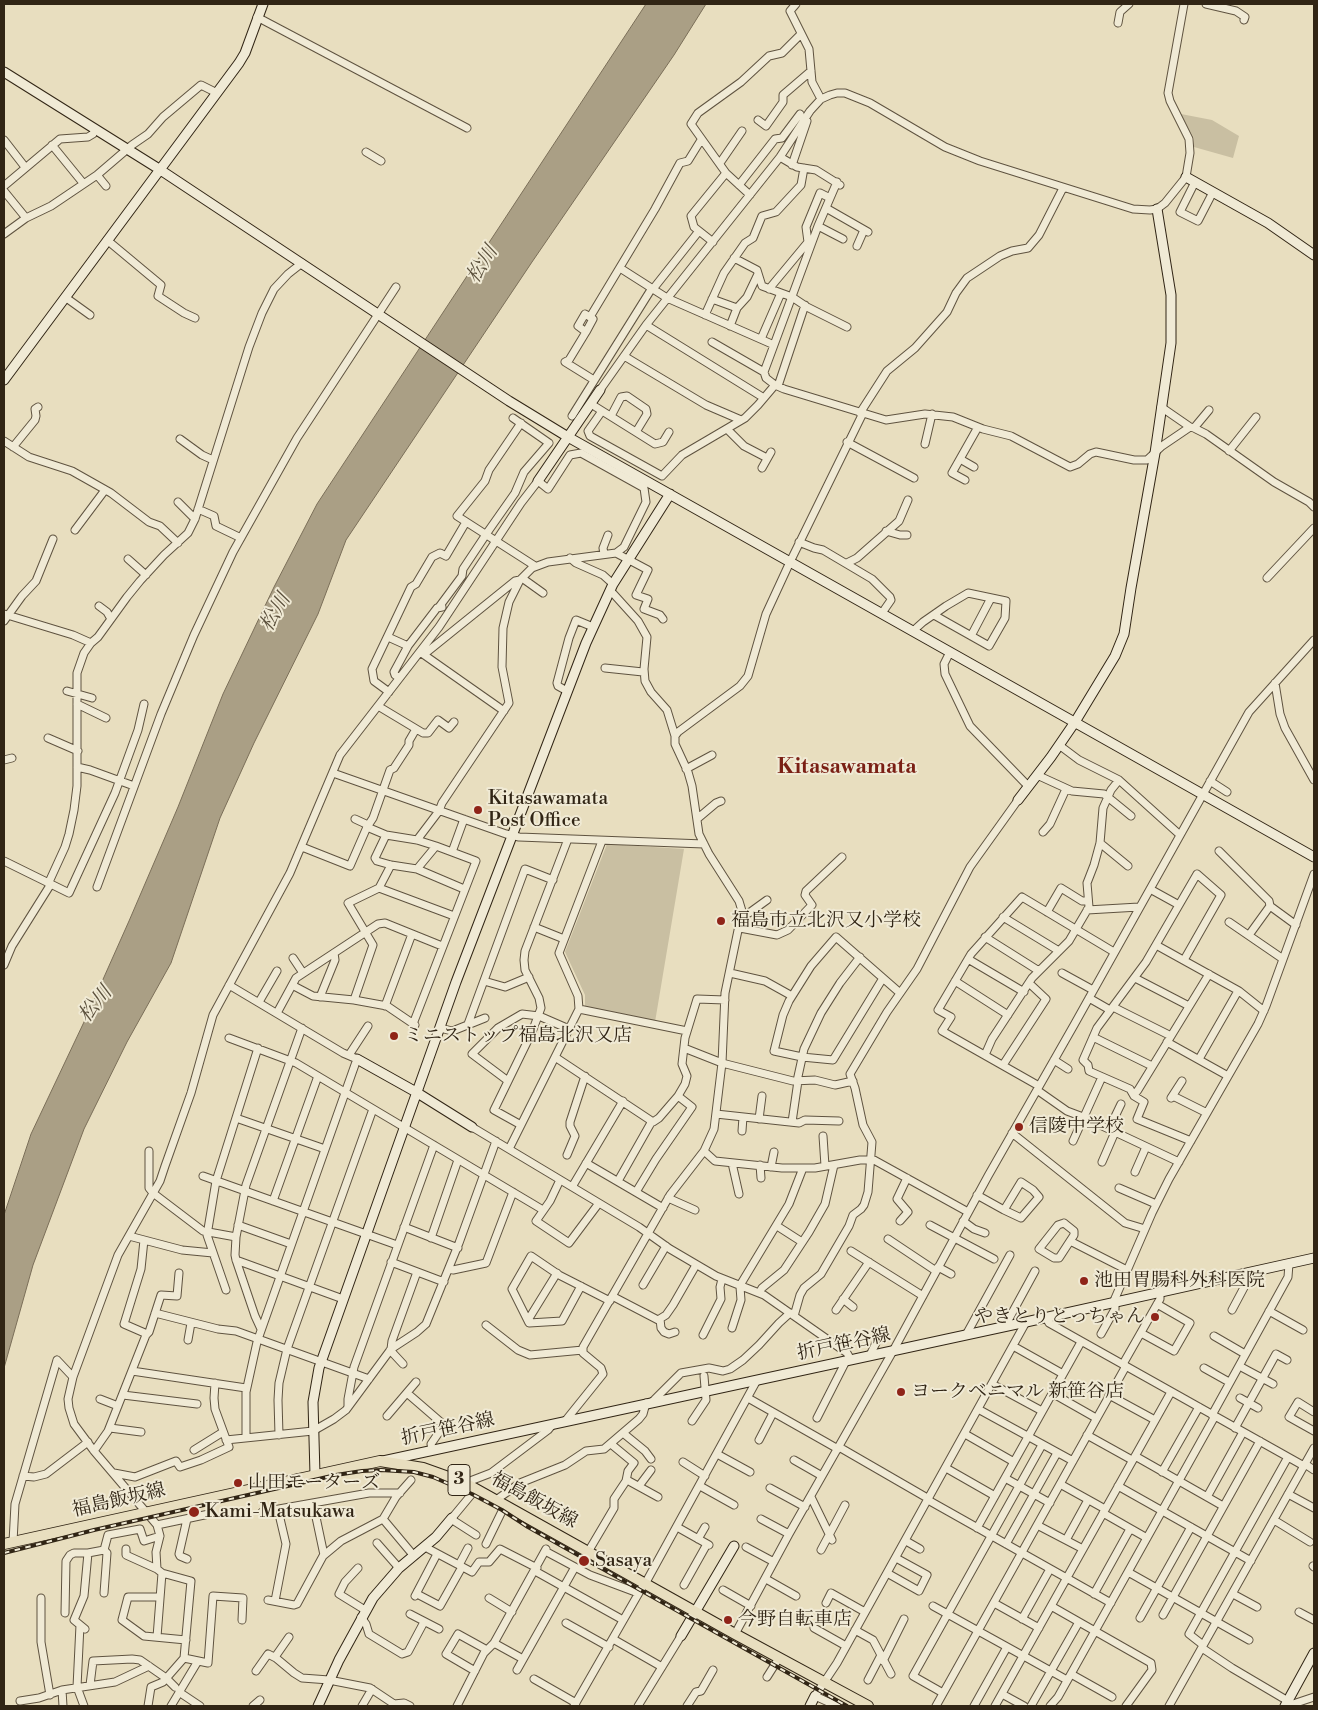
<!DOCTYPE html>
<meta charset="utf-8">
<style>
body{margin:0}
#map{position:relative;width:1318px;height:1710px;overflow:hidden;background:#e8debf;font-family:"Libre Bodoni",serif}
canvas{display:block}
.frame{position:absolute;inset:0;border:5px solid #312515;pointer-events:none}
</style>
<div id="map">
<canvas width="1318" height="1710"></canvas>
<div class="frame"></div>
</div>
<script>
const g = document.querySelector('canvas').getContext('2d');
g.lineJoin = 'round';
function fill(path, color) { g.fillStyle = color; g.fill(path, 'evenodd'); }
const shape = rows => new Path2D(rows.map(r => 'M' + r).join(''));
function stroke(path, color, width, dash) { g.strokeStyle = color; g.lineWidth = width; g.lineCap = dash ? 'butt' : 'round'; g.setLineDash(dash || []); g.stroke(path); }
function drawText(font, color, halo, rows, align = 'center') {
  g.font = font + ' "Libre Bodoni","Noto Serif JP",serif'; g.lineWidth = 4; g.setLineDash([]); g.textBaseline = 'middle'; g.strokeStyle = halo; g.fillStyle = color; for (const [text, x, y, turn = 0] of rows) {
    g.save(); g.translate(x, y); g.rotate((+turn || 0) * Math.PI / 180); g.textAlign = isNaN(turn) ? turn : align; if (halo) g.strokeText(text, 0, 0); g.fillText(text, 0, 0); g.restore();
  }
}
const green = shape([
 [1181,114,1212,120,1239,136,1233,158,1194,147,1194,138],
 [607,844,684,849,655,1022,585,1009,585,995,565,952]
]);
const water = shape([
 [646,4,706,4,674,55,532,262,346,540,318,614,254,743,220,818,171,963,127,1042,84,1129,33,1265,4,1368,4,1215,31,1134,84,1022,129,921,178,807,223,694,274,587,317,504,646,4]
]);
const street = shape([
 [796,4,790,11,809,49,812,82,821,99],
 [1206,4,1236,11,1245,17,1244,20],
 [257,17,467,128],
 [1118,23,1120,12,1129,4],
 [758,120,766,126,783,102,783,95,811,71],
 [4,140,25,167],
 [52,145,83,183],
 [366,152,381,161],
 [780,157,797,167,816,170,840,185],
 [720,163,742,131],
 [792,165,807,121],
 [97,175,106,186],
 [1195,182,1180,212,1198,221,1213,192],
 [739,185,775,139,782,138,800,114],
 [4,186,60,139,88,137,93,134,95,129],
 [4,191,26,218],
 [750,195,726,173,691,124,698,113,741,82,769,56,782,53,801,34],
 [826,208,868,232],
 [818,226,843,239],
 [4,234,26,218,51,206,97,175,132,145,148,134,163,117,201,85,217,93],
 [107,240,161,285,158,296,184,313,195,318],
 [713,242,694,227,691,216,726,173],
 [808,242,806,227,820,193,830,198],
 [857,246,864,230],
 [734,258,757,270,762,286,792,297,807,307,847,327],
 [620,268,667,298,774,345],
 [653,289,699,231],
 [769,289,808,242,813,239],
 [65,297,90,315],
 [712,299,737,308],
 [705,315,724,273,745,243,753,238,762,216,776,212,801,185,804,168],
 [590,317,655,209,680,163,688,161,701,140],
 [646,325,764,398],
 [730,326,737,308,747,297,758,274],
 [586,332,578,326,585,314,593,319,586,332,569,360,565,362,594,380],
 [761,339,781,293],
 [712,342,764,372,766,378,775,385,784,389,886,420,925,414,953,417,983,429,1011,436,1070,467,1078,464,1090,454,1096,452,1134,460,1147,460,1162,446,1190,427,1194,428,1206,434,1274,482,1309,502,1314,507],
 [624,356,706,405,741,420],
 [764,372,818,226,837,182],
 [778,386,805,305],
 [600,390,646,325,780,157,810,111,821,99,830,95,837,93,845,93,870,103,945,147,980,161,1133,209,1150,210,1157,209,1165,203,1186,177,1190,153,1189,139,1170,101,1168,93,1184,4],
 [591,404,655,444,663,442,669,432],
 [1161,407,1190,427],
 [602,411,588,431,590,436,662,476,682,455,745,418,758,405,775,385],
 [860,413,887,371,915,348,947,312,956,293,967,278,1000,256,1012,251,1028,248,1039,235,1063,188],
 [572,416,652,288],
 [611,416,621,397,627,396,646,409,647,414,636,432],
 [521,423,489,470,485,481,457,516,535,566],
 [1194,428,1209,410],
 [727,429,744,446,767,458],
 [180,439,202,455,213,460],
 [4,441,29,457,72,471,111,493,149,522,160,526,178,543],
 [847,442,914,478],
 [925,444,932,414],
 [13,447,35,420,36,416,35,409,38,407],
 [1229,451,1256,417],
 [960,459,974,467],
 [762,468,771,452],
 [965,480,952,473,978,427],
 [178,502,195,519],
 [198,509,214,516,216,526,241,538],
 [75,530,105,490],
 [886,531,900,535,907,535],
 [799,542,814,548,823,550,872,579,890,597,891,600,882,613],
 [604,554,603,548,608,535],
 [570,558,576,563,603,575,613,584],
 [128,559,146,575],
 [847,563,857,558,899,521,908,500],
 [522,578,543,593],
 [1267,578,1314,528],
 [610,590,638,621,647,637,644,669,645,681,651,692,667,710,675,736],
 [99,606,107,612,111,619],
 [439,607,462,576,463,569,489,530,515,493,524,472,549,443,513,418],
 [4,614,73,635,91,643,98,637,127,597,140,581,164,555,188,533,195,519,249,347,262,313,274,289,288,274,302,263],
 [4,621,22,596,36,581,53,539],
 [913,631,923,622,946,606,968,593,1006,601,1005,618,989,646,934,615],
 [971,636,991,598],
 [388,637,408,646],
 [420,652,427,652,515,581,520,580],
 [420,652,504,711],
 [950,652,944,664,945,674,970,726,1028,786],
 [605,668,643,672],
 [399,678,395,675,394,672,408,646,437,608,442,607],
 [1275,683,1280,714,1285,728,1314,780],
 [67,691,92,698],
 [567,691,558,686,557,683,569,638,576,620,593,627],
 [389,692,374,681,372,669,411,587,416,584,432,557,440,553,446,556,466,522],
 [77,704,106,718],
 [378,706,423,733,428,733,438,720,449,728,454,722],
 [48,738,78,751],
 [1059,745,1079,760,1119,780,1180,835],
 [4,760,12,758],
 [77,767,90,770,134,786],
 [686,769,712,755],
 [333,773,506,834,519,837,704,844],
 [1037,775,1072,791,1104,794,1131,816],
 [1210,781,1227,792],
 [355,819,368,825],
 [697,819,716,803,721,801],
 [367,827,386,835],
 [1043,832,1050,824,1066,789],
 [417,840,439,811,442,803,509,703,502,667,503,628,509,602,520,580,532,568,548,562,616,553,648,570,636,595,648,599,644,609,660,615,663,619],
 [1100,843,1128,866],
 [302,847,350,866,367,827,373,818,390,770,394,768,409,745,409,741,416,729],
 [1219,851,1269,901,1270,906,1249,935],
 [452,852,464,819],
 [4,861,69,893,115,793,138,730,144,704],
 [417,869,464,889],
 [97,887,161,714,194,635,233,552,297,438,396,287],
 [379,888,454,916],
 [1150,889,1179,905],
 [1270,906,1296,925],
 [1087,910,1139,907],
 [1047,912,1061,888,1082,901,1088,901],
 [742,915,749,913,767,900],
 [1003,917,1059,951],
 [1229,922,1283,959],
 [534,927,564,939],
 [740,928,777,935,788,930,812,905,805,895,806,891,842,857],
 [985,937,1039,971],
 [1156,945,1239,991,1264,1011],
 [293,958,303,973],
 [968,959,1024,992],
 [1184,960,1221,895,1197,874,1146,962,1097,1028,1083,1060,1088,1065,1089,1071,1130,1089,1134,1096,1144,1102,1137,1119,1191,1141],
 [4,965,12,946,49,887,49,882,65,847,69,834,74,810,77,786,77,673,84,653,91,643],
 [730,973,765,981,792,996],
 [1062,973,1093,990],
 [883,978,833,1060,802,1057,774,1051,783,1015,789,1001,811,966,836,937,900,993],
 [1135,978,1189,1006],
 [484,981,505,987,529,977],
 [955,981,1008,1015],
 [229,985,343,1053,357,1059,257,1342,246,1392,246,1438],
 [292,985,313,996,354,1000,387,1006,415,1025],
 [320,997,335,960,334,953],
 [1089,998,1110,1010],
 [354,1000,373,945,348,903,379,888,391,865],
 [259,1002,277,971],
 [385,1006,412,934],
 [1113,1007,1171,1036],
 [579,1009,687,1031],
 [277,1013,296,978,378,924,385,923,442,946],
 [413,1024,476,861,436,846,417,869,391,865,377,861,375,858,386,835,417,840,436,846],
 [468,1024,525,869,553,880],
 [440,1028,452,1031,455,1030,485,1018],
 [1093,1037,1152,1066],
 [229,1038,296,1063,543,1210],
 [1167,1042,1228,1076],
 [684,1048,722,1063,793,1081,815,1080,835,1085,853,1081],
 [349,1055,368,1026],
 [985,1055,992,1039,1032,978,1069,941,1089,907,1087,883,1094,865,1100,843,1103,808,1111,790,1119,780],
 [555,1057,653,1122,659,1118,678,1096,685,1084,687,1076,682,1064,685,1038,697,999,725,1000],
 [1199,1059,1238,991],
 [1054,1060,1068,1069],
 [1003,1065,1046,999,1029,983],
 [508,1081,472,1054,498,1028,522,1014,539,1016,569,1029],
 [797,1081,804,1049,821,1013,840,983,860,957],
 [1039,1086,942,1031,951,1017,938,1010,971,954,1022,897,1114,952],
 [1037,1090,1067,1111,1083,1117,1179,1162],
 [1134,1095,1138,1090,1209,974],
 [1173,1096,1207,1113],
 [1171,1098,1182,1081],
 [716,1114,799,1123,805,1120,839,1121],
 [236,1118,325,1149],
 [759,1119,762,1096],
 [792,1122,798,1081],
 [521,1125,494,1110,532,1032,541,1008,539,998,525,970,524,960,525,951,568,839],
 [472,1127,639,1227,670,1249,716,1276,764,1295,847,1353,851,1360],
 [1109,1129,1121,1104],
 [742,1131,743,1117],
 [1012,1133,1125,1223,1145,1229],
 [823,1136,825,1166],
 [1073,1141,1102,1077],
 [509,1149,579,1009,578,996,559,953,602,841],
 [149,1151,149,1188,153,1193,203,1231,236,1237],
 [704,1151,715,1161,782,1168,815,1168,860,1160,874,1160,968,1212],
 [567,1155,575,1136,570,1126,570,1122,585,1076],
 [1102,1162,1115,1132],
 [586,1163,663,1208],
 [732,1163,739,1194],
 [760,1165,761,1178],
 [771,1167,774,1152],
 [1135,1172,1146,1147],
 [203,1176,397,1245],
 [560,1180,550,1201,536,1221,569,1243,599,1203],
 [618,1181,652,1121],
 [572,1187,623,1101],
 [1119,1188,1156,1204],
 [636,1192,656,1159,692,1107,678,1096],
 [977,1195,1004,1210,1021,1218,1039,1197,1033,1190,1021,1182,1004,1210],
 [668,1198,695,1210],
 [273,1201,318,1076],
 [900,1221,908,1212,897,1199,907,1178],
 [963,1221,974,1229,985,1233],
 [1064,1223,1074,1231,1074,1235,1059,1258,1054,1258,1039,1249,1058,1225,1064,1223],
 [238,1225,291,1244],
 [930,1225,994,1259],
 [777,1226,802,1242],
 [404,1227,458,1248],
 [129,1236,182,1250,213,1253],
 [431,1238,458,1160],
 [888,1239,936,1271],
 [144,1240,141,1269,124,1324,147,1334],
 [1070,1241,1127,1270],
 [851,1251,923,1296],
 [236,1260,343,1299],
 [391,1262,444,1282],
 [938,1267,951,1274],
 [449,1269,453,1270,486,1263,513,1192],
 [643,1285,666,1246],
 [581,1286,562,1321,529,1323,512,1289,531,1256,559,1275,610,1301],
 [226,1290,207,1235,216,1181,258,1048],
 [759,1293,762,1288,784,1270,809,1232,825,1204,834,1165],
 [612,1296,658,1320,666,1315,673,1305,696,1265],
 [843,1299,853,1307],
 [1113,1303,1152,1213,1169,1179,1258,1024,1266,1006,1314,874],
 [836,1310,869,1262],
 [1232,1310,1248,1280,1248,1273],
 [1269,1311,1303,1330],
 [155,1313,218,1329,236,1331,369,1379],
 [794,1316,800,1295,804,1288,821,1274,849,1226,853,1215,861,1209,864,1205,868,1192,872,1142,863,1125,855,1088,850,1074,887,1012,917,969,970,867,1018,800],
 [1046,1318,1049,1323,1304,1466],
 [660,1319,661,1328,664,1332,669,1334,675,1332],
 [528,1320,557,1273],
 [486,1325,518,1350,530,1355,583,1350],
 [1005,1326,1035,1271],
 [732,1328,741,1300,740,1287,742,1282,789,1204,803,1168],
 [261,1329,255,1316,236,1260,235,1255,236,1237,246,1185,302,1028],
 [1141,1333,1174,1351,1190,1323,1157,1304],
 [1101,1334,1115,1309,1115,1302],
 [703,1335,721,1299,720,1287,722,1279],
 [966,1335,1010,1255],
 [1214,1336,1245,1354],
 [188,1340,191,1323],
 [1013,1346,1063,1374],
 [391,1349,392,1341,417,1272],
 [390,1350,403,1364],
 [870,1355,880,1335],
 [57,1360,73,1377],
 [1123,1364,1160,1299,1160,1292],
 [1204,1368,1229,1382],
 [1243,1368,1273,1384],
 [132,1371,246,1388],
 [992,1384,1042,1411],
 [407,1393,444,1425,431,1444,432,1450],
 [1052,1393,1096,1418],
 [123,1395,197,1404],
 [1109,1395,1155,1420],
 [748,1398,838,1449],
 [1240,1398,1258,1408],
 [100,1399,118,1406],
 [652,1402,681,1373,709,1368,723,1371,730,1369,743,1360,759,1345,779,1323,790,1313],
 [348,1407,348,1399,354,1367,434,1145],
 [978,1409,1073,1461],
 [1314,1412,1298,1402,1289,1417,1314,1431],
 [1212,1415,1288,1277,1289,1264],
 [387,1416,416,1382],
 [817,1418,846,1361],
 [566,1420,603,1374,601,1368,583,1353,583,1347,670,1195,704,1151,714,1129,722,1063,725,993,742,911,739,901,709,854,699,834,692,786,688,772,675,744,675,736,678,732,740,686,748,676,766,614,790,562,863,413],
 [692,1421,706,1400,704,1376],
 [110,1428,141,1432],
 [1235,1428,1276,1354,1287,1360],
 [623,1433,645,1451,651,1459],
 [965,1434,1014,1462],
 [279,1435,278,1400,279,1383,287,1349,373,1109],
 [1087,1435,1132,1460],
 [226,1440,313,1431,334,1419,346,1410,391,1349,417,1332,426,1324,459,1243,496,1141],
 [759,1440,773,1413],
 [839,1447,929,1499],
 [194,1450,223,1432],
 [94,1451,108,1431,146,1335,149,1332,161,1295,177,1296,179,1273],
 [717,1454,750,1472],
 [1135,1456,1223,1506],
 [794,1460,822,1476],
 [683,1462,705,1476],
 [1305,1464,1314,1470],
 [946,1468,995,1496],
 [1162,1472,1199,1407],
 [114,1473,135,1477,176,1461,180,1467,201,1460,229,1447,215,1409,214,1398,215,1383],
 [23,1476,34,1477,46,1474,88,1442],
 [1005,1478,1050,1503],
 [627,1480,658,1497],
 [465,1483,491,1473,548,1430,553,1424],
 [1060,1484,1105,1509],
 [639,1486,651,1470],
 [700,1486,734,1505],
 [1118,1486,1251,1561],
 [770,1488,805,1507],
 [1288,1494,1314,1508],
 [811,1497,832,1540],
 [1207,1497,1243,1432],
 [496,1500,520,1483,565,1465,586,1451,604,1449,639,1419,643,1414,646,1403],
 [928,1500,1111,1603],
 [313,1503,324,1555],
 [262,1512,369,1493,400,1493],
 [1103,1513,1147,1538],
 [452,1518,476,1489],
 [187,1519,179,1554,180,1556,187,1559],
 [383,1519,414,1556],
 [451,1519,476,1535],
 [761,1519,789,1534],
 [1274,1520,1310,1542],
 [157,1525,209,1514],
 [1037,1525,1083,1549],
 [677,1527,709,1545],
 [977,1528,1081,1342],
 [698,1539,705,1527],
 [1066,1540,1088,1500],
 [906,1541,920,1549],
 [13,1542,15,1504,57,1360],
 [377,1543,399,1568],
 [486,1544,505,1505],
 [1006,1544,1057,1453],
 [425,1547,472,1572,479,1562,489,1562,500,1549,537,1568],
 [746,1547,774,1562],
 [126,1549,126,1555,157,1569,162,1573,157,1637],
 [821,1550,845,1505],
 [545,1551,590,1575,638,1593],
 [588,1552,614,1508,614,1499,626,1481,628,1471,634,1463,611,1444],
 [459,1565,468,1548],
 [1313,1566,1314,1567],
 [358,1568,345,1582,339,1594,365,1610],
 [157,1569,156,1552,160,1536,157,1525,94,1451,74,1424,69,1408,68,1399,73,1377,118,1255,160,1181,165,1166,191,1093,213,1015,290,873,340,755,439,627,521,503,538,481,548,489,570,455,581,453,644,488,646,502,624,547,616,553],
 [535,1571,623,1620],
 [1128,1572,1249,1640],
 [887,1573,919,1591,927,1575,896,1558],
 [766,1579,796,1596],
 [645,1584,757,1380],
 [684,1585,707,1544],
 [723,1590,751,1606],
 [104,1593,107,1553,104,1550],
 [417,1594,440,1606,462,1567],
 [1094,1594,1130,1529],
 [1233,1594,1257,1607],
 [415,1596,437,1554],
 [160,1597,128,1597,122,1620,144,1636,186,1640],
 [41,1598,41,1642,50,1695],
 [489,1598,512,1612],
 [268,1600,294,1605,297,1604,323,1556,341,1541,383,1519,396,1497,411,1480],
 [275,1601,286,1544,278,1510],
 [826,1603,831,1593,865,1612],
 [994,1603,1039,1628],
 [933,1606,1067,1680],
 [1051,1606,1151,1663,1152,1670,1126,1706],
 [1299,1612,1314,1620],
 [65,1613,66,1561,70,1555,74,1553,88,1553],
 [410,1614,439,1629],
 [1163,1615,1260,1441],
 [361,1617,366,1624,369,1634,402,1654,408,1652,424,1622],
 [1140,1618,1191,1527],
 [1022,1619,1050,1569],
 [566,1623,609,1647],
 [80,1625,77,1687,84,1706],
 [814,1628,846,1646],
 [85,1629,74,1620,84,1596,88,1553,104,1550,108,1535,140,1529,144,1541,160,1536],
 [855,1630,873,1640,891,1674],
 [735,1634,789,1534,893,1351,988,1176,1074,1025,1249,712,1314,640],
 [613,1639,662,1667],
 [494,1643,523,1659],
 [1203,1645,1189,1634,1288,1457],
 [1202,1648,1232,1668,1293,1704,1314,1697],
 [275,1657,289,1637],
 [184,1658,208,1663,213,1596,243,1598,242,1620],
 [883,1661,904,1619],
 [517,1670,575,1567],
 [256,1671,268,1654,276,1658,294,1673,302,1678,329,1680,370,1688,394,1704,404,1703,410,1706],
 [475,1671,446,1654,458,1634,487,1650],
 [1071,1674,1112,1697],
 [767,1677,779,1658],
 [534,1679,576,1703],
 [868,1680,881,1655],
 [90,1685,93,1661,132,1659,140,1660,166,1678,175,1687],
 [62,1690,63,1706],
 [179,1692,200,1706],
 [943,1693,913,1676,1042,1445],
 [1002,1694,1024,1706],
 [20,1701,39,1698,62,1690,115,1682,149,1666],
 [148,1706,151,1687,163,1682,184,1658,191,1581,162,1573],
 [171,1706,198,1661],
 [253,1706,260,1700],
 [362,1706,372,1689],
 [457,1706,484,1653,494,1643,546,1549],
 [574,1706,644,1584],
 [638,1706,681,1636],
 [687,1706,696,1692,701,1691,713,1670],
 [837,1706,815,1696,837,1663,1026,1322],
 [936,1706,1126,1366],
 [974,1706,1007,1647],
 [995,1706,1171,1392],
 [1031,1706,1079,1622],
 [1050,1706,1058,1697,1095,1631,1215,1416],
 [1169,1706,1314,1448]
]);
const secondary = shape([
 [4,72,159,169,509,401,568,437,1314,857],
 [1186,177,1268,223,1314,255],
 [4,380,239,63,245,53,263,4],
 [538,481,600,390],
 [1018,800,1051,757,1075,722,1115,656,1124,634,1131,588,1155,453,1171,343,1171,295,1157,209],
 [357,1059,416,1092,472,1127],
 [383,1461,1026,1322,1314,1258],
 [315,1475,313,1402,319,1368,456,982,586,643,613,584,670,494],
 [681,1636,734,1546],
 [318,1706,339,1660,373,1598,399,1568,436,1537,452,1518],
 [810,1706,815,1696],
 [1285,1706,1314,1653]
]);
const primary = shape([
 [4,1544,380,1461,423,1468,465,1483,735,1634,868,1706]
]);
const rail = shape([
 [4,1553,94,1530,336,1475,362,1471,381,1470,414,1472,433,1477,472,1494,502,1510,528,1527,847,1706]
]);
const markers = [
 [478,810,5,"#8f2418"],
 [721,921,5,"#8f2418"],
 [394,1036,5,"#8f2418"],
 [1019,1127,5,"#8f2418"],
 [1084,1281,5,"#8f2418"],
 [1155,1317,5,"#8f2418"],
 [901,1392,5,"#8f2418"],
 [238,1483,5,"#8f2418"],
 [194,1512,6,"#8f2418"],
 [584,1561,6,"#8f2418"],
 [728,1620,5,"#8f2418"]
];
const shields = [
 [459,1480,22]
];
const shieldNames = [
 ["3",459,1480]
];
const poiNames = [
 ["Kitasawamata",488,799],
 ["Post Office",488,821],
 ["福島市立北沢又小学校",731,921],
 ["ミニストップ福島北沢又店",404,1036],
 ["信陵中学校",1029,1127],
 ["池田胃腸科外科医院",1094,1281],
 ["やきとりとっちゃん",1145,1317,"right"],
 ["ヨークベニマル 新笹谷店",911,1392],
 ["山田モーターズ",248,1483],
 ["Kami-Matsukawa",205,1512],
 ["Sasaya",595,1561],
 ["今野自転車店",738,1620]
];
const streetNames = [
 ["折戸笹谷線",844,1345,-12],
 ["折戸笹谷線",448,1430,-12],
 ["福島飯坂線",119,1501,-13],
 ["福島飯坂線",534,1501,29]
];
const waterNames = [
 ["松川",483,265,-58],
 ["松川",276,613,-60],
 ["松川",96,1005,-51]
];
const quarterNames = [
 ["Kitasawamata",847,768]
];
fill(green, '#c9bfa2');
fill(water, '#aa9f85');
stroke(water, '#7a6e58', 1);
stroke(street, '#5f5340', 9);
stroke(secondary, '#312515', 11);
stroke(primary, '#312515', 12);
stroke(street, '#f0ead5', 7);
stroke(secondary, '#f0ead5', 9);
stroke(primary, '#e8debf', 10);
stroke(rail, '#312515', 4);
stroke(rail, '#f0ead5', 2, [5.5]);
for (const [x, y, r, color] of markers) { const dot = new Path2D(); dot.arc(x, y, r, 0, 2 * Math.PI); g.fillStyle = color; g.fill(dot); stroke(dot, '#f0ead5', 2); }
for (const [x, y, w] of shields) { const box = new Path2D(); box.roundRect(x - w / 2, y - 15.5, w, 31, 4); g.fillStyle = '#f0ead5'; g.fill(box); stroke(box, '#312515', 1); }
drawText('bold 18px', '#312515', null, shieldNames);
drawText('19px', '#312515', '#f0ead5', poiNames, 'left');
drawText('19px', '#312515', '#f0ead5', streetNames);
drawText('italic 20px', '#5b503c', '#f0ead5', waterNames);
drawText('bold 21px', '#7a1f14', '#f0ead5', quarterNames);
</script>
